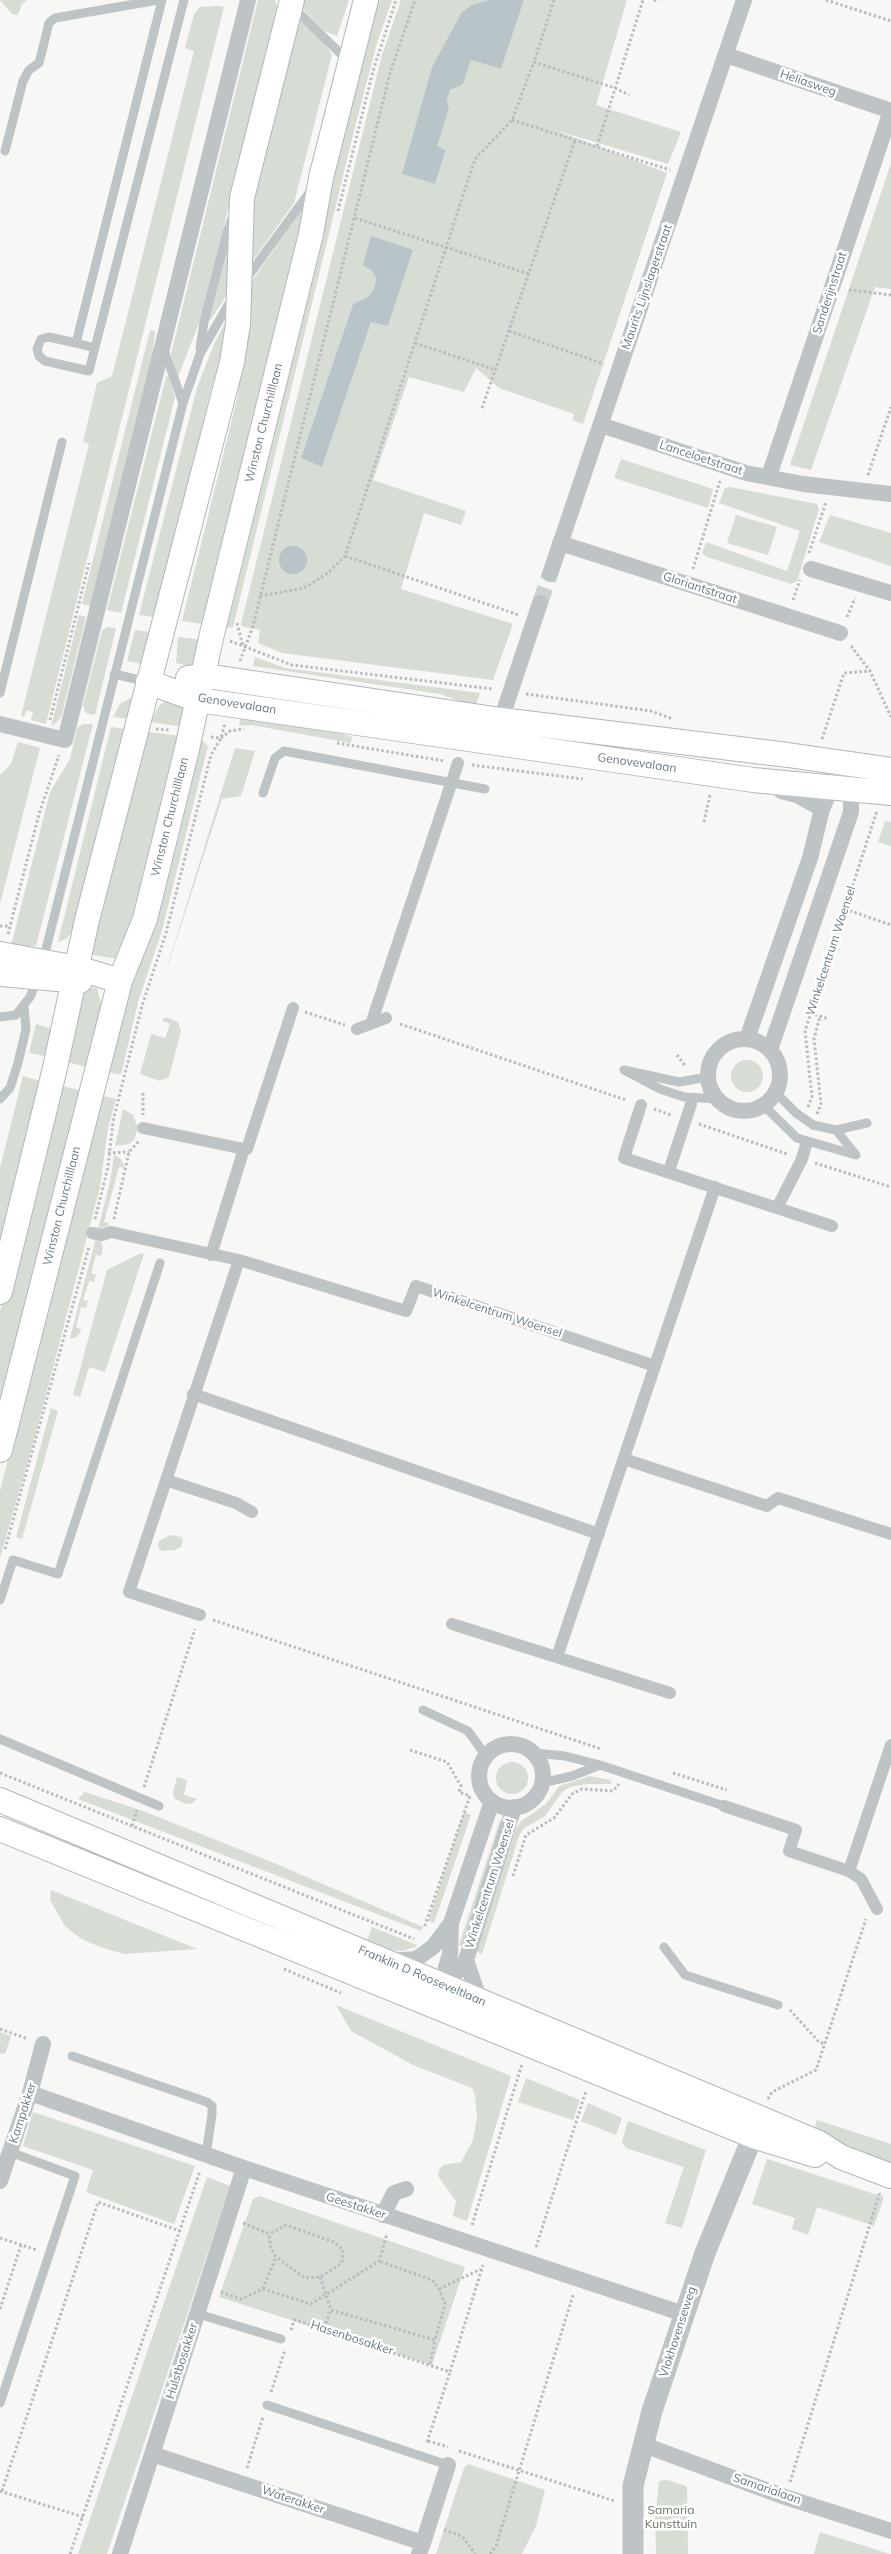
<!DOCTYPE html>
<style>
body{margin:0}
canvas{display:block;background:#f7f7f5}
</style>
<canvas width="891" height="2554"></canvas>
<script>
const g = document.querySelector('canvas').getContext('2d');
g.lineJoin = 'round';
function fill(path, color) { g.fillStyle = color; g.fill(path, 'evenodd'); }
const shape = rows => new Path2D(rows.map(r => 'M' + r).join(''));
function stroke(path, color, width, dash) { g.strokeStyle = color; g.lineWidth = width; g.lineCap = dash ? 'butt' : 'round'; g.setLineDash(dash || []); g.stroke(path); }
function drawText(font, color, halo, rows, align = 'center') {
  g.font = font + ' Mulish,sans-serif'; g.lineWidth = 5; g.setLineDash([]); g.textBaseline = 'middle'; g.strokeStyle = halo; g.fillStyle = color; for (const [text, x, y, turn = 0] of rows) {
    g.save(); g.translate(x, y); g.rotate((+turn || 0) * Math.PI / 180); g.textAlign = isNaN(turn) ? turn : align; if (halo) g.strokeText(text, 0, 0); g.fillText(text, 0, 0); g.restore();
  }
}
const green = shape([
 [0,0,27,0,22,4,18,15,12,14],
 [258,0,275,0,278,9,201,318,178,377,171,354],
 [299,0,349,0,337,36,324,31,299,5],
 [380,0,392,0,377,43,356,123,233,627,226,628,369,29],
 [401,0,489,0,474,4,432,67,403,174,435,184,446,150,436,146,449,108,447,100,450,90,463,83,471,60,501,69,524,0,627,0,596,105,681,132,668,164,555,130,667,173,583,424,572,420,574,414,499,388,476,368,464,392,409,377,373,480,466,511,461,525,424,513,401,589,513,624,493,680,282,653,258,643,260,630,242,626,241,624,382,55],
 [413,250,388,326,371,321,322,467,301,458,353,304,369,296,374,290,376,279,372,271],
 [218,6,224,7,46,724,31,720,33,712,27,710,24,717,21,716,89,444,83,442,97,383,112,376,194,51,185,48,194,14,200,7],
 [297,15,328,48,332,55,294,203,248,267,247,222],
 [891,163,891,289,875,287,811,470,790,465],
 [304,204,306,204,209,625,182,621,238,395,246,289,297,217],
 [232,229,233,285,210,321,209,320],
 [231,311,231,344,213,382,154,617,139,615,197,388,214,344],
 [150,330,155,331,152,358,90,606,82,604],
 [169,376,175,397,121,613,107,610,166,377],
 [621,459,713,489,708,508,614,478],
 [730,487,817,504,819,509,797,581,791,584,707,557,702,553,706,542,787,571,800,531,719,503,725,488],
 [736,515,777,527,768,555,727,543],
 [830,515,891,533,891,566,819,542],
 [79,615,86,617,61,718,51,727],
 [107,627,116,628,95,715,90,714,86,713,83,705,102,631],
 [135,630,150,632,142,664,127,661],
 [178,637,205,640,197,668,176,663],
 [255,657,285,668,480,693,475,707,440,694,253,666],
 [134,696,128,719,113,717,120,704],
 [166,700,188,706,183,727,151,722,158,707],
 [241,715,308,724,352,737,351,743,251,725,239,726],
 [83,724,93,724,36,946,11,946,50,792,70,759,77,728],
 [111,727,126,729,74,929,66,939,58,942],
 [147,732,181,736,133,930,117,959,88,954],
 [201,739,208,746,161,934,138,1002,121,1075,105,1071,123,1006,150,935],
 [18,742,40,748,0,904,0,775,11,764],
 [235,748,255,751,241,796,222,799,160,990],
 [885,821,891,822,891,846,878,842],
 [80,988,97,988,102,1008,87,1067,67,1062],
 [165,1017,178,1022,181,1031,169,1077,160,1081,140,1074,151,1034,165,1038,170,1024,162,1021],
 [36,1024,52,1029,49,1057,29,1053],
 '731 1076a16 16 0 1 1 32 0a16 16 0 1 1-32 0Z',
 [23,1076,44,1082,0,1270,0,1168],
 [56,1084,82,1091,0,1417,0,1312],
 [100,1095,116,1099,108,1128,100,1187,36,1433,0,1558,0,1491],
 [123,1109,133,1115,138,1128,134,1140,129,1144,115,1146],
 [114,1155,121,1159,125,1168,119,1167,104,1222,109,1223,108,1226,98,1229,110,1182],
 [96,1238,101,1241,103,1248,101,1256,96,1255,91,1273,96,1275,94,1282,89,1281,83,1300,88,1301,86,1308,81,1307,76,1327,81,1329,80,1333,75,1338,70,1338],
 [141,1253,144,1254,105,1372,89,1367,80,1397,73,1395,107,1270],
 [51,1408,58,1411,22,1539,16,1537],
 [170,1535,181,1537,183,1541,181,1547,175,1550,161,1551,158,1547,159,1541],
 '496 1778a16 16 0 1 1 32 0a16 16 0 1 1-32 0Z',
 [590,1776,610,1780,612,1784,587,1784,570,1787,562,1792,545,1816,524,1828,519,1836,482,1954,474,1951,516,1829,520,1822,546,1804,559,1786],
 [177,1777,187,1780,184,1795,197,1799,193,1803,186,1804,174,1798,173,1792],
 [85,1792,143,1811,274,1863,423,1927,421,1931,78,1799],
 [464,1812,471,1815,434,1923,428,1921],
 [500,1820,508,1822,465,1947,459,1945],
 [51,1890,197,1949,124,1954,100,1947,80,1938,65,1926,50,1900],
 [372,1927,417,1945,416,1947,401,1951,388,1950,367,1941],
 [336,2005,511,2076,467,2221,453,2216,456,2201,438,2176,439,2170,443,2165,461,2162,473,2140,477,2118,475,2095,472,2088,413,2065,351,2031],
 [0,2032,11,2036,5,2054,0,2053],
 [526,2078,580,2100,573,2120,518,2102],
 [588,2103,622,2118,616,2135,581,2121],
 [33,2112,195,2166,174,2224,86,2192,93,2170,23,2146],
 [817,2120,891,2144,891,2165,812,2134],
 [628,2121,706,2150,682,2228,665,2223,684,2167,626,2148,622,2142],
 [767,2159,884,2197,874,2226,817,2207,808,2235,792,2229,795,2218,752,2204],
 [207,2177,230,2186,107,2554,78,2554],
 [259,2196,465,2267,432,2365,219,2297,253,2199],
 [468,2464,545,2490,536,2526,522,2554,436,2554,464,2468],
 [667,2480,687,2486,688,2554,656,2554,655,2519,659,2481],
 [820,2532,890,2554,814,2554]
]);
const water = shape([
 [489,0,524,0,501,69,471,60,463,84,450,90,447,100,449,108,437,146,446,150,435,184,402,174,432,67,462,12,474,4],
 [371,236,413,250,388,326,371,322,322,467,301,458,353,304,369,296,374,289,376,279,372,271,363,265],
 '279 560a14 14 0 1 1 28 0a14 14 0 1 1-28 0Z'
]);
const minorTunnel = shape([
 [540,603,550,574]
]);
const path = shape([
 [554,0,534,62,615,88,629,95],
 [654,0,657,1],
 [826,0,891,21],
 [512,120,670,170],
 [597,146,643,0],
 [338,211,373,71,396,0],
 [355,218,529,274],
 [849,290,891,295],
 [509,331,604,364],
 [415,343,496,370],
 [482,408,575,140],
 [868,475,891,407],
 [809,553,826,502],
 [345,556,519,615],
 [693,569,720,481],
 [260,596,304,588,328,573,345,556,475,159,512,120,534,62],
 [793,600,800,580],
 [847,617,855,598],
 [237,623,243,646],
 [230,641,292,665,493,689],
 [851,646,870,671,891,717],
 [240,661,253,626,390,73,415,0],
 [526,694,651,711,673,719],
 [50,720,89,563],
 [156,729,170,730],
 [211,737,221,738,230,731,244,729],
 [822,739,844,673,870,671],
 [337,743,444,761],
 [472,765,583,779],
 [704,822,710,795],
 [845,909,891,925],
 [0,926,10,926],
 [8,934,39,814,59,755],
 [305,1012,345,1025],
 [810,1013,829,1019],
 [400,1024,626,1100],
 [677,1055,686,1067],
 [143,1093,143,1115],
 [808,1107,812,1097,805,1031,877,811],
 [654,1109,671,1115],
 [817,1114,821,1104,814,1039,820,1016],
 [699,1124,787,1154],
 [108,1153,129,1152],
 [815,1163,891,1187],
 [95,1219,108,1167,113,1121,142,1006,166,933,211,755,221,738,225,723],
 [114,1219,129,1152,139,1141],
 [5,1549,89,1247],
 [213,1620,601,1749],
 [410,1750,447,1762,461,1786,459,1792,470,1796,424,1928],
 [0,1773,414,1939],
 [673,1773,727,1790],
 [144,1787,195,1629],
 [132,1826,137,1810],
 [513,1876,526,1835,554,1818,572,1794,582,1789,613,1791,619,1784],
 [284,1969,341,1993],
 [790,2010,819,2042,825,2044],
 [0,2029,28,2039],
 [768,2099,772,2092,816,2070,866,1919],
 [243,2223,269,2234,271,2249,276,2257,305,2278,320,2277,342,2263,343,2250,334,2242,286,2225,269,2234],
 [472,2225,522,2064],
 [0,2238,37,2250],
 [536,2247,586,2091],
 [320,2277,331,2310,435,2340,445,2304,439,2289,432,2280,379,2261],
 [263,2289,276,2257],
 [439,2289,481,2269],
 [221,2292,241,2299,263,2289,311,2304,379,2261,387,2234],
 [0,2309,21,2245],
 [324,2328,331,2310],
 [291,2330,294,2320,301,2322,450,2372,483,2265],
 [430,2364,435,2340],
 [271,2392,285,2350],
 [428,2441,448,2447],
 [427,2442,450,2372],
 [459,2451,615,2501],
 [247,2468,263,2417],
 [790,2482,880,2192],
 [0,2491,83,2517],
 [2,2491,98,2202,180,2231],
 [444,2530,462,2536,475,2554],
 [70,2554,200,2171],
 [490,2554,496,2546,573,2295]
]);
const service = shape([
 [162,0,76,343,49,337,41,339,37,349,39,356,45,361,89,371,184,0],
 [293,7,348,61],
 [5,151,23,81,29,70,39,63,49,23,55,18,158,0],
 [246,279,312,189],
 [76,343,95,348],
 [200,349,204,322,227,232,233,216],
 [164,350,183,403],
 [114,674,148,682],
 [0,693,62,442],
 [263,793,275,758,284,751,485,789],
 [43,961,183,403,200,354,232,298],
 [0,1017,16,1015,30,997,38,978],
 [708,1077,679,1082,624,1070,660,1089,684,1097,717,1099],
 [775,1092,796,1113,813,1125,836,1130,867,1123],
 [0,1099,10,1088,18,1063,26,1029,24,1007],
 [763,1105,797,1138,856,1155,836,1130],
 [0,1600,13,1560,58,1574,160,1263],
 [423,1710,468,1731,486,1756],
 [0,1739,159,1806],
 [534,1753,565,1756,600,1765,724,1806],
 [542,1783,572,1776,600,1765],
 [664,1947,685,1975,778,2005],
 [72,2056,207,2102,212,2106,212,2115,206,2154],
 [198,2314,281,2339],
 [0,2403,75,2176,10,2152],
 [267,2405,448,2465]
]);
const pedestrian = shape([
 [371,1024,458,763],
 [357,1029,386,1018],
 [641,1105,624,1158,832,1226],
 [143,1128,244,1149],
 [669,1171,691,1104],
 [777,1208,802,1159,806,1145],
 [92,1233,102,1235,111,1232,239,1260,406,1311,416,1286,655,1366],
 [211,1255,244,1149,247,1149,293,1008],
 [193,1394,599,1534],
 [624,1459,767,1506,778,1498,891,1534],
 [166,1480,236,1503,252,1512],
 [200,1615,129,1592,239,1260],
 [452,1624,670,1693],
 [557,1657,715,1187],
 [724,1806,796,1830,789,1851,849,1871,891,1745],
 [849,1871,861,1879,877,1909]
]);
const minor = shape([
 [726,55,891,111],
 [601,425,746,473,803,484,891,494],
 [769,476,891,111],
 [560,543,840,633],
 [811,569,891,593],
 [550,574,744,0],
 [501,720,540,603],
 [0,724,65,740,248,0],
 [781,791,797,795,822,809],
 [747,1039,810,858,822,809,835,779],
 '708 1075a36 36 0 1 1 72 0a36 36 0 1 1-72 0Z',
 [770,1050,851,812,851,789,843,763],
 '479 1776a32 32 0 1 1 64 0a32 32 0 1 1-64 0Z',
 [466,1960,480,2001],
 [389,1961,416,1959,433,1947,451,1923,492,1801],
 [441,1984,450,1954,451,1923],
 [432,1987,441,1984,458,1971,466,1960,514,1807],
 [30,2093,244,2168,684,2314],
 [0,2181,30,2093,43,2044],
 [383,2215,394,2193,406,2189],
 [644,2445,785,2497,891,2531],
 [152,2454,423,2543,419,2554],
 [423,2543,448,2465],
 [120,2554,244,2168]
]);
const tertiary = shape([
 [633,2554,633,2486,652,2411,705,2253,759,2121]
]);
const secondary = shape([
 [188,678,206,676,501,720,788,755,891,770],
 [148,682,198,700,753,780,891,793],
 [0,954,77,968,120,981],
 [0,974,80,981],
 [0,1292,54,1072,87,920,232,362,238,324,242,198,292,0],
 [0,1450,120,981,145,919,187,749,211,638,311,234,321,178,366,0],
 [0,1800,760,2118,819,2143,841,2157,891,2176],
 [0,1829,753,2136,815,2155]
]);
const streetNames = [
 ["Heliasweg",808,83,19],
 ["Maurits Lijnslagerstraat",647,287,-71],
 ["Sanderijnstraat",830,293,-72],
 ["Winston Churchilllaan",264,423,-76],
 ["Lanceloetstraat",701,458,18],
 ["Gloriantstraat",700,588,18],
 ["Genovevalaan",237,704,9],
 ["Genovevalaan",637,763,8],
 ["Winston Churchilllaan",170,817,-76],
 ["Winkelcentrum Woensel",831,951,-72],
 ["Winston Churchilllaan",62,1206,-76],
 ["Winkelcentrum Woensel",497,1313,18],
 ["Winkelcentrum Woensel",490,1884,-72],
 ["Franklin D Rooseveltlaan",422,1976,23],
 ["Kampakker",23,2113,-72],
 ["Geestakker",356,2206,18],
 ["Vlokhovenseweg",678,2332,-72],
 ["Hasenbosakker",352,2338,18],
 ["Hulstbosakker",182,2361,-72],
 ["Samarialaan",767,2489,19],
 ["Waterakker",293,2500,18]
];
const parkNames = [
 ["Samaria",671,2510],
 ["Kunsttuin",671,2524]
];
fill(green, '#d7dcd4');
fill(water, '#b8c4c8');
stroke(minorTunnel, '#ccd1d3', 16, [16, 8]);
stroke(secondary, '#b1b7bb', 26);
stroke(path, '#b9bcbe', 3, [2.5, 2.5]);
stroke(service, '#bec3c6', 9);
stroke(pedestrian, '#bec3c6', 12);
stroke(minor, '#bec3c6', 16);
stroke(tertiary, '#bec3c6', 21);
stroke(secondary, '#fff', 24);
drawText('12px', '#687984', '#fff', streetNames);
drawText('12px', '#677663', '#fff', parkNames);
</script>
